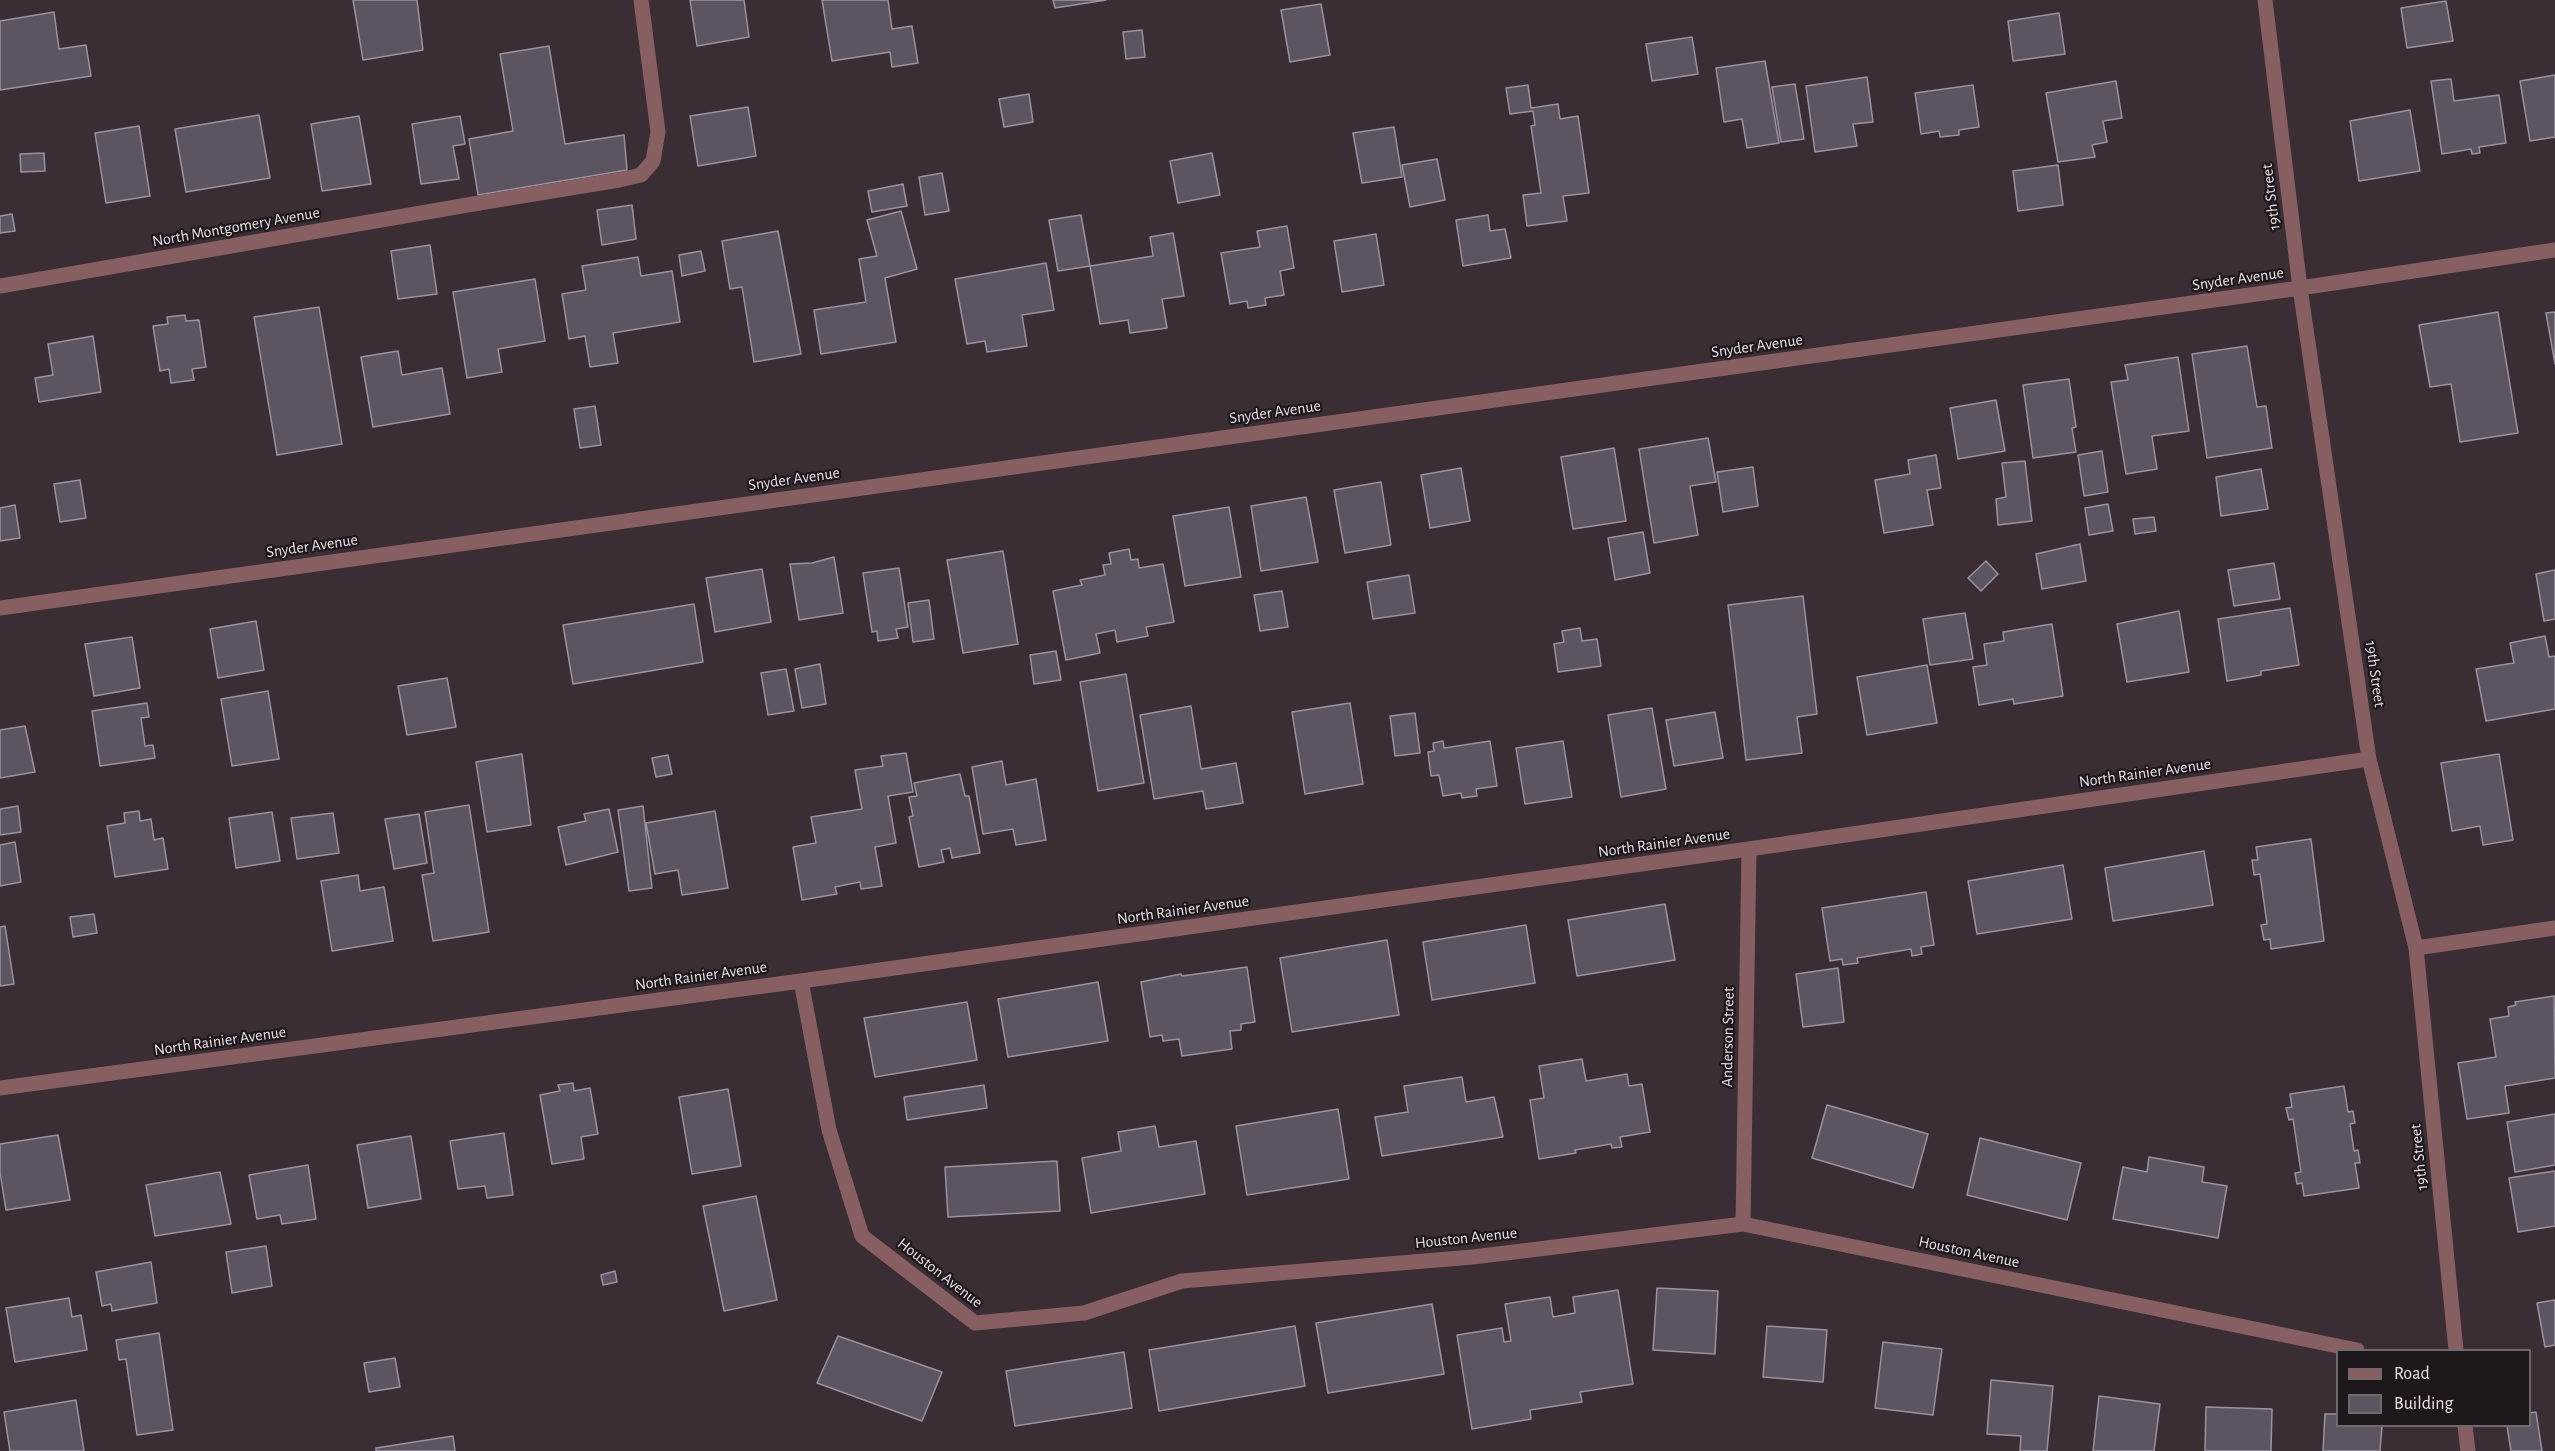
<!DOCTYPE html>
<style>
body{margin:0}
#map{position:relative;width:2555px;height:1451px;overflow:hidden;background:#3b2d34;font-family:"Alegreya Sans",sans-serif}
canvas{display:block}
.legend{position:absolute;left:2336px;top:1349px;width:195px;height:78px;box-sizing:border-box;background:#1e171b;border:2px solid #70686c;margin:0;padding:8px 10px;list-style:none;font-size:18px;color:#eae1e5}
.legend li{display:flex;align-items:center;gap:12px;height:30px}
.legend b{width:30px;border:2px solid #70686c}
</style>
<div id="map">
<canvas width="2555" height="1451"></canvas>
<ul class="legend">
<li><b style="height:8px;background:#875f62"></b>Road</li>
<li><b style="height:16px;background:#5d5462"></b>Building</li>
</ul>
</div>
<script>
const g = document.querySelector('canvas').getContext('2d');
g.lineJoin = 'round';
function fill(path, color) { g.fillStyle = color; g.fill(path, 'evenodd'); }
const shape = rows => new Path2D(rows.map(r => 'M' + r).join(''));
function stroke(path, color, width, dash) { g.strokeStyle = color; g.lineWidth = width; g.lineCap = dash ? 'butt' : 'round'; g.setLineDash(dash || []); g.stroke(path); }
function drawText(font, color, halo, rows, align = 'center') {
  g.font = font + ' "Alegreya Sans",sans-serif'; g.lineWidth = 4.5; g.setLineDash([]); g.textBaseline = 'middle'; g.strokeStyle = halo; g.fillStyle = color; for (const [text, x, y, turn = 0] of rows) {
    g.save(); g.translate(x, y); g.rotate((+turn || 0) * Math.PI / 180); g.textAlign = isNaN(turn) ? turn : align; if (halo) g.strokeText(text, 0, 0); g.fillText(text, 0, 0); g.restore();
  }
}
const building = shape([
 [353,0,417,0,423,50,363,60,353,0],
 [690,0,744,0,749,37,697,46,690,0],
 [822,0,888,0,892,29,912,26,918,63,892,67,890,52,832,61,822,0],
 [1053,0,1106,0,1055,8,1053,0],
 [2446,1,2453,41,2407,48,2401,8,2446,1],
 [1321,4,1330,55,1290,62,1281,10,1321,4],
 [54,12,59,49,86,45,91,76,0,90,0,21,54,12],
 [2059,13,2065,54,2013,61,2008,21,2059,13],
 [1142,30,1145,57,1126,59,1123,32,1142,30],
 [1692,37,1698,74,1652,81,1646,44,1692,37],
 [549,46,565,144,624,135,627,170,478,195,469,139,513,131,500,54,549,46],
 [1765,61,1779,143,1747,148,1742,119,1724,122,1716,68,1765,61],
 [2555,75,2555,137,2530,141,2520,81,2555,75],
 [1867,77,1873,122,1853,124,1857,146,1815,152,1806,86,1867,77],
 [2451,79,2454,101,2499,95,2506,143,2479,147,2480,153,2472,154,2471,149,2442,154,2431,81,2451,79],
 [2116,81,2122,118,2103,121,2107,142,2092,145,2095,157,2058,162,2046,93,2116,81],
 [1795,84,1804,139,1781,142,1772,87,1795,84],
 [1528,85,1531,108,1558,104,1560,119,1578,116,1589,193,1563,196,1567,221,1527,226,1523,195,1541,193,1531,126,1535,125,1533,111,1510,114,1506,88,1528,85],
 [1973,85,1979,127,1959,130,1959,135,1940,137,1939,131,1921,134,1915,93,1973,85],
 [1029,94,1033,122,1004,127,999,99,1029,94],
 [748,107,756,156,698,166,690,116,748,107],
 [2410,110,2420,171,2359,181,2350,121,2410,110],
 [259,115,270,178,186,192,175,129,259,115],
 [359,116,371,184,322,191,311,124,359,116],
 [460,116,465,144,453,146,459,179,421,184,412,124,460,116],
 [139,126,150,196,106,203,95,133,139,126],
 [1394,127,1402,177,1362,183,1353,133,1394,127],
 [44,153,45,171,21,172,20,154,44,153],
 [1212,153,1220,195,1178,203,1170,161,1212,153],
 [1437,159,1445,200,1410,207,1402,165,1437,159],
 [2058,165,2063,205,2018,211,2013,171,2058,165],
 [942,173,949,211,925,215,919,177,942,173],
 [903,184,907,206,872,212,868,191,903,184],
 [632,205,636,239,602,245,597,210,632,205],
 [901,211,917,269,885,278,896,342,821,354,814,310,866,302,859,259,877,256,867,220,901,211],
 [12,214,15,231,0,233,0,216,12,214],
 [1081,215,1090,266,1058,271,1049,220,1081,215],
 [1488,215,1490,231,1505,229,1511,258,1463,266,1456,220,1488,215],
 [1287,226,1294,268,1280,271,1284,295,1265,298,1266,305,1248,308,1247,301,1230,304,1221,253,1260,247,1257,231,1287,226],
 [778,231,801,354,754,362,742,287,730,289,722,241,778,231],
 [1173,233,1184,296,1162,299,1167,328,1130,333,1128,320,1100,324,1090,266,1153,256,1150,237,1173,233],
 [1376,234,1384,285,1342,292,1334,241,1376,234],
 [430,245,437,294,398,299,391,251,430,245],
 [701,251,705,271,682,276,679,255,701,251],
 [638,257,641,276,672,271,680,322,613,333,618,363,590,367,585,336,569,339,562,294,586,290,582,266,638,257],
 [1046,263,1054,310,1022,315,1027,346,987,352,985,341,967,344,955,279,1046,263],
 [535,279,545,341,498,349,502,372,467,378,453,292,535,279],
 [319,307,342,444,277,455,254,317,319,307],
 [2498,312,2518,433,2460,442,2451,384,2430,387,2419,325,2498,312],
 [2555,312,2555,364,2546,313,2555,312],
 [185,315,186,321,199,320,206,367,192,369,194,380,171,383,169,369,160,371,153,326,168,324,167,317,185,315],
 [93,336,101,392,39,402,35,378,53,375,48,344,93,336],
 [2247,346,2257,407,2266,406,2272,448,2207,458,2192,354,2247,346],
 [398,351,402,375,442,368,450,414,373,427,361,357,398,351],
 [2178,357,2189,431,2152,436,2157,469,2126,474,2111,382,2128,380,2125,365,2178,357],
 [2069,379,2076,427,2072,428,2076,452,2033,458,2023,385,2069,379],
 [1996,400,2005,451,1958,459,1950,408,1996,400],
 [595,406,601,445,580,448,574,409,595,406],
 [1708,438,1716,482,1690,486,1698,535,1654,543,1639,449,1708,438],
 [1614,448,1626,521,1573,529,1561,457,1614,448],
 [2102,451,2108,492,2084,496,2078,455,2102,451],
 [1936,455,1941,488,1927,490,1933,525,1884,533,1875,480,1910,474,1908,460,1936,455],
 [2025,461,2032,521,1998,525,1996,499,2006,497,2002,463,2025,461],
 [1753,467,1758,506,1723,512,1717,472,1753,467],
 [1461,468,1470,521,1430,528,1421,475,1461,468],
 [2261,469,2268,509,2221,516,2216,477,2261,469],
 [80,480,86,518,60,522,54,484,80,480],
 [1381,482,1391,545,1345,553,1334,490,1381,482],
 [1306,497,1318,562,1261,571,1251,506,1306,497],
 [2108,504,2113,531,2089,535,2085,508,2108,504],
 [15,505,20,538,0,541,0,508,15,505],
 [1229,507,1241,577,1185,586,1173,516,1229,507],
 [2154,517,2156,531,2135,534,2133,519,2154,517],
 [1643,532,1650,573,1615,580,1608,538,1643,532],
 [2080,544,2086,581,2042,589,2036,554,2080,544],
 [1129,549,1131,560,1138,559,1139,568,1163,564,1174,622,1146,627,1148,636,1117,642,1115,630,1096,634,1100,653,1066,660,1053,591,1082,585,1080,580,1105,575,1103,565,1111,564,1109,553,1129,549],
 [1003,551,1018,644,963,653,947,560,1003,551],
 [834,557,843,613,799,620,790,564,812,563,834,557],
 [1986,561,1998,574,1981,591,1968,578,1986,561],
 [2274,563,2280,599,2234,606,2228,570,2274,563],
 [899,568,908,627,896,629,898,638,878,641,877,631,872,632,863,573,899,568],
 [762,569,771,622,715,632,706,578,762,569],
 [2555,570,2555,619,2544,621,2536,574,2555,570],
 [1409,575,1415,613,1373,619,1367,582,1409,575],
 [1282,591,1288,627,1260,631,1254,595,1282,591],
 [1803,596,1817,714,1797,717,1802,753,1746,760,1728,605,1803,596],
 [929,600,934,639,913,642,908,603,929,600],
 [694,604,703,662,573,684,563,625,694,604],
 [2290,608,2299,665,2261,671,2261,675,2227,681,2218,619,2290,608],
 [2179,611,2189,672,2127,682,2117,624,2179,611],
 [1965,613,1973,659,1930,665,1923,619,1965,613],
 [256,621,264,670,218,678,210,629,256,621],
 [2052,624,2063,696,2014,704,2013,699,1979,705,1973,667,1987,665,1984,644,2004,641,2003,632,2052,624],
 [1580,628,1582,641,1597,639,1601,666,1558,672,1554,644,1564,642,1562,631,1580,628],
 [2545,636,2549,657,2555,656,2555,709,2486,721,2476,669,2514,663,2510,643,2545,636],
 [132,637,140,688,94,696,85,644,132,637],
 [1056,651,1061,680,1034,684,1030,655,1056,651],
 [820,664,826,704,802,708,795,669,820,664],
 [1927,665,1937,723,1867,735,1857,677,1927,665],
 [786,669,794,711,768,715,761,673,786,669],
 [1126,674,1144,783,1098,791,1080,682,1126,674],
 [447,678,456,727,407,735,398,686,447,678],
 [268,691,279,759,232,766,221,699,268,691],
 [147,703,149,717,141,718,145,746,153,745,155,758,100,766,92,711,147,703],
 [1350,703,1363,784,1305,794,1292,712,1350,703],
 [1191,706,1201,769,1236,763,1243,803,1206,809,1203,791,1154,799,1140,715,1191,706],
 [1652,708,1666,789,1621,797,1608,715,1652,708],
 [1715,712,1723,758,1674,766,1666,720,1715,712],
 [1415,713,1420,753,1395,756,1390,716,1415,713],
 [25,726,35,772,0,778,0,730,25,726],
 [1443,741,1444,748,1490,741,1497,786,1476,789,1477,796,1462,798,1461,793,1443,796,1439,775,1431,776,1428,752,1434,751,1433,743,1443,741],
 [1563,741,1572,797,1525,804,1516,748,1563,741],
 [906,753,913,792,888,796,896,843,875,847,882,886,861,889,860,882,835,887,837,894,802,900,793,847,816,843,811,817,862,809,855,770,883,766,881,756,906,753],
 [522,754,531,825,487,832,476,762,522,754],
 [2499,754,2513,840,2483,845,2480,826,2452,831,2441,763,2499,754],
 [668,755,672,774,656,777,652,758,668,755],
 [1002,761,1006,785,1036,779,1046,840,1016,845,1013,829,983,834,972,767,1002,761],
 [960,774,965,796,969,796,980,853,952,858,950,848,941,850,944,862,919,867,909,817,913,816,909,797,917,796,914,783,960,774],
 [469,805,489,932,433,941,422,875,434,873,425,812,469,805],
 [18,806,21,832,0,835,0,809,18,806],
 [643,806,652,888,629,891,618,810,643,806],
 [609,809,618,852,566,865,558,827,586,821,584,814,609,809],
 [139,811,140,821,151,819,154,840,163,838,168,869,115,877,107,826,125,823,124,813,139,811],
 [715,811,728,888,682,895,678,870,655,874,646,823,715,811],
 [272,812,280,861,236,868,229,818,272,812],
 [333,813,339,853,297,859,291,818,333,813],
 [419,814,427,863,394,869,385,819,419,814],
 [2311,839,2324,941,2271,949,2270,939,2264,940,2261,925,2267,924,2260,874,2254,875,2252,860,2258,860,2256,847,2311,839],
 [15,842,21,882,0,886,0,845,15,842],
 [2204,851,2213,905,2113,921,2105,868,2204,851],
 [2063,865,2072,919,1977,934,1968,881,2063,865],
 [358,875,360,891,384,887,393,941,332,951,321,881,358,875],
 [1926,892,1934,945,1921,947,1922,954,1912,956,1911,949,1857,958,1858,963,1843,965,1842,959,1830,961,1822,908,1926,892],
 [1665,904,1675,960,1577,976,1568,920,1665,904],
 [94,914,97,933,73,937,70,917,94,914],
 [1526,925,1535,983,1432,1000,1423,942,1526,925],
 [5,926,14,984,0,986,0,927,5,926],
 [1387,940,1399,1015,1292,1032,1280,958,1387,940],
 [1247,967,1255,1022,1241,1024,1241,1030,1230,1031,1232,1049,1182,1056,1179,1039,1163,1041,1162,1035,1150,1037,1141,982,1181,974,1182,976,1247,967],
 [1838,968,1844,1022,1803,1027,1796,974,1838,968],
 [1098,982,1108,1041,1008,1057,998,999,1098,982],
 [2554,996,2555,1078,2505,1086,2509,1113,2467,1119,2458,1063,2496,1057,2490,1019,2509,1016,2508,1007,2516,1005,2515,1002,2554,996],
 [967,1002,977,1060,875,1077,864,1018,967,1002],
 [1582,1059,1586,1081,1627,1074,1629,1086,1642,1084,1650,1132,1620,1137,1622,1147,1612,1148,1611,1144,1575,1150,1576,1153,1539,1159,1530,1100,1544,1098,1539,1066,1582,1059],
 [1462,1077,1466,1102,1494,1097,1503,1137,1382,1156,1375,1117,1408,1112,1404,1086,1462,1077],
 [573,1083,574,1091,590,1088,598,1134,581,1137,584,1159,552,1164,540,1095,560,1091,558,1085,573,1083],
 [984,1085,987,1108,907,1120,904,1097,984,1085],
 [2344,1086,2348,1112,2353,1111,2355,1123,2350,1124,2354,1151,2358,1150,2360,1163,2355,1163,2359,1188,2304,1196,2302,1183,2297,1184,2295,1173,2301,1172,2293,1119,2289,1120,2286,1108,2292,1107,2290,1094,2344,1086],
 [728,1089,741,1166,692,1174,679,1097,728,1089],
 [1827,1105,1928,1134,1913,1188,1812,1158,1827,1105],
 [1338,1109,1349,1179,1247,1195,1236,1126,1338,1109],
 [2555,1114,2555,1165,2515,1172,2507,1122,2555,1114],
 [1155,1126,1159,1147,1196,1141,1205,1194,1091,1213,1082,1158,1121,1151,1118,1132,1155,1126],
 [504,1133,513,1195,487,1198,485,1186,458,1189,450,1141,504,1133],
 [58,1135,70,1200,6,1210,0,1172,0,1144,58,1135],
 [411,1136,421,1199,368,1208,357,1145,411,1136],
 [1980,1138,2081,1163,2067,1220,1967,1195,1980,1138],
 [2149,1157,2204,1167,2202,1182,2227,1186,2218,1238,2113,1219,2123,1167,2147,1172,2149,1157],
 [1057,1161,1060,1211,948,1217,945,1167,1057,1161],
 [308,1165,316,1219,282,1224,280,1215,257,1219,249,1175,308,1165],
 [2555,1171,2555,1226,2518,1232,2509,1178,2555,1171],
 [220,1172,231,1224,155,1236,146,1185,220,1172],
 [756,1196,777,1300,724,1311,703,1206,756,1196],
 [266,1246,272,1286,232,1293,226,1252,266,1246],
 [151,1262,157,1303,112,1311,111,1304,102,1306,96,1272,151,1262],
 [615,1271,617,1282,603,1285,601,1275,615,1271],
 [1657,1288,1718,1291,1715,1354,1653,1350,1657,1288],
 [1618,1290,1633,1384,1580,1392,1582,1402,1530,1410,1531,1419,1472,1429,1457,1335,1502,1328,1504,1342,1511,1341,1505,1304,1550,1297,1553,1317,1575,1313,1573,1297,1618,1290],
 [69,1298,72,1317,81,1315,87,1350,15,1362,6,1308,69,1298],
 [2555,1300,2555,1345,2545,1347,2537,1303,2555,1300],
 [1432,1304,1444,1374,1328,1393,1316,1323,1432,1304],
 [1295,1326,1305,1386,1159,1411,1149,1350,1295,1326],
 [1767,1326,1827,1330,1823,1382,1763,1377,1767,1326],
 [159,1333,173,1430,137,1435,126,1359,119,1360,116,1340,159,1333],
 [838,1336,942,1372,922,1421,817,1383,838,1336],
 [1883,1342,1942,1349,1933,1415,1875,1408,1883,1342],
 [1124,1352,1132,1408,1015,1426,1006,1371,1124,1352],
 [395,1358,400,1387,369,1392,364,1363,395,1358],
 [1991,1380,2053,1386,2047,1451,2020,1451,2021,1436,1987,1434,1991,1380],
 [2099,1396,2160,1404,2154,1451,2093,1451,2099,1396],
 [76,1400,84,1451,10,1451,4,1412,76,1400],
 [2206,1407,2272,1409,2271,1451,2205,1451,2206,1407],
 [2536,1412,2542,1451,2511,1451,2507,1426,2530,1426,2530,1413,2536,1412],
 [2325,1414,2338,1414,2338,1426,2382,1426,2380,1451,2323,1451,2325,1414],
 [453,1436,455,1451,376,1451,376,1448,453,1436]
]);
const lane = shape([
 [479,203,619,180,641,175,653,161,658,132,641,0]
]);
const street = shape([
 [2265,0,2300,288,2369,759,2416,948,2456,1350],
 [0,286,479,203],
 [0,608,2300,288,2555,250],
 [2416,948,2555,928],
 [801,981,829,1130,862,1236,975,1323,1084,1313,1182,1281,1473,1257,1743,1224,2357,1350],
 [0,1088,801,981,1749,849,2369,759],
 [1743,1224,1749,849],
 [2465,1426,2468,1451]
]);
const streetNames = [
 ["19th Street",2271,197,-97],
 ["North Montgomery Avenue",236,227,-10],
 ["Snyder Avenue",2238,279,-8],
 ["Snyder Avenue",1757,346,-8],
 ["Snyder Avenue",1275,412,-8],
 ["Snyder Avenue",794,479,-8],
 ["Snyder Avenue",312,546,-8],
 ["19th Street",2375,674,82],
 ["North Rainier Avenue",2145,773,-8],
 ["North Rainier Avenue",1664,843,-8],
 ["North Rainier Avenue",1183,910,-8],
 ["North Rainier Avenue",701,976,-8],
 ["Anderson Street",1728,1037,-89],
 ["North Rainier Avenue",220,1041,-8],
 ["19th Street",2419,1157,-96],
 ["Houston Avenue",1466,1238,-6],
 ["Houston Avenue",1969,1252,12],
 ["Houston Avenue",940,1273,38]
];
fill(building, '#5d5462');
stroke(building, '#9b92a1', 1.5);
stroke(lane, '#875f62', 15);
stroke(street, '#875f62', 15);
drawText('16px', '#eae1e5', '#1e171b', streetNames);
</script>
